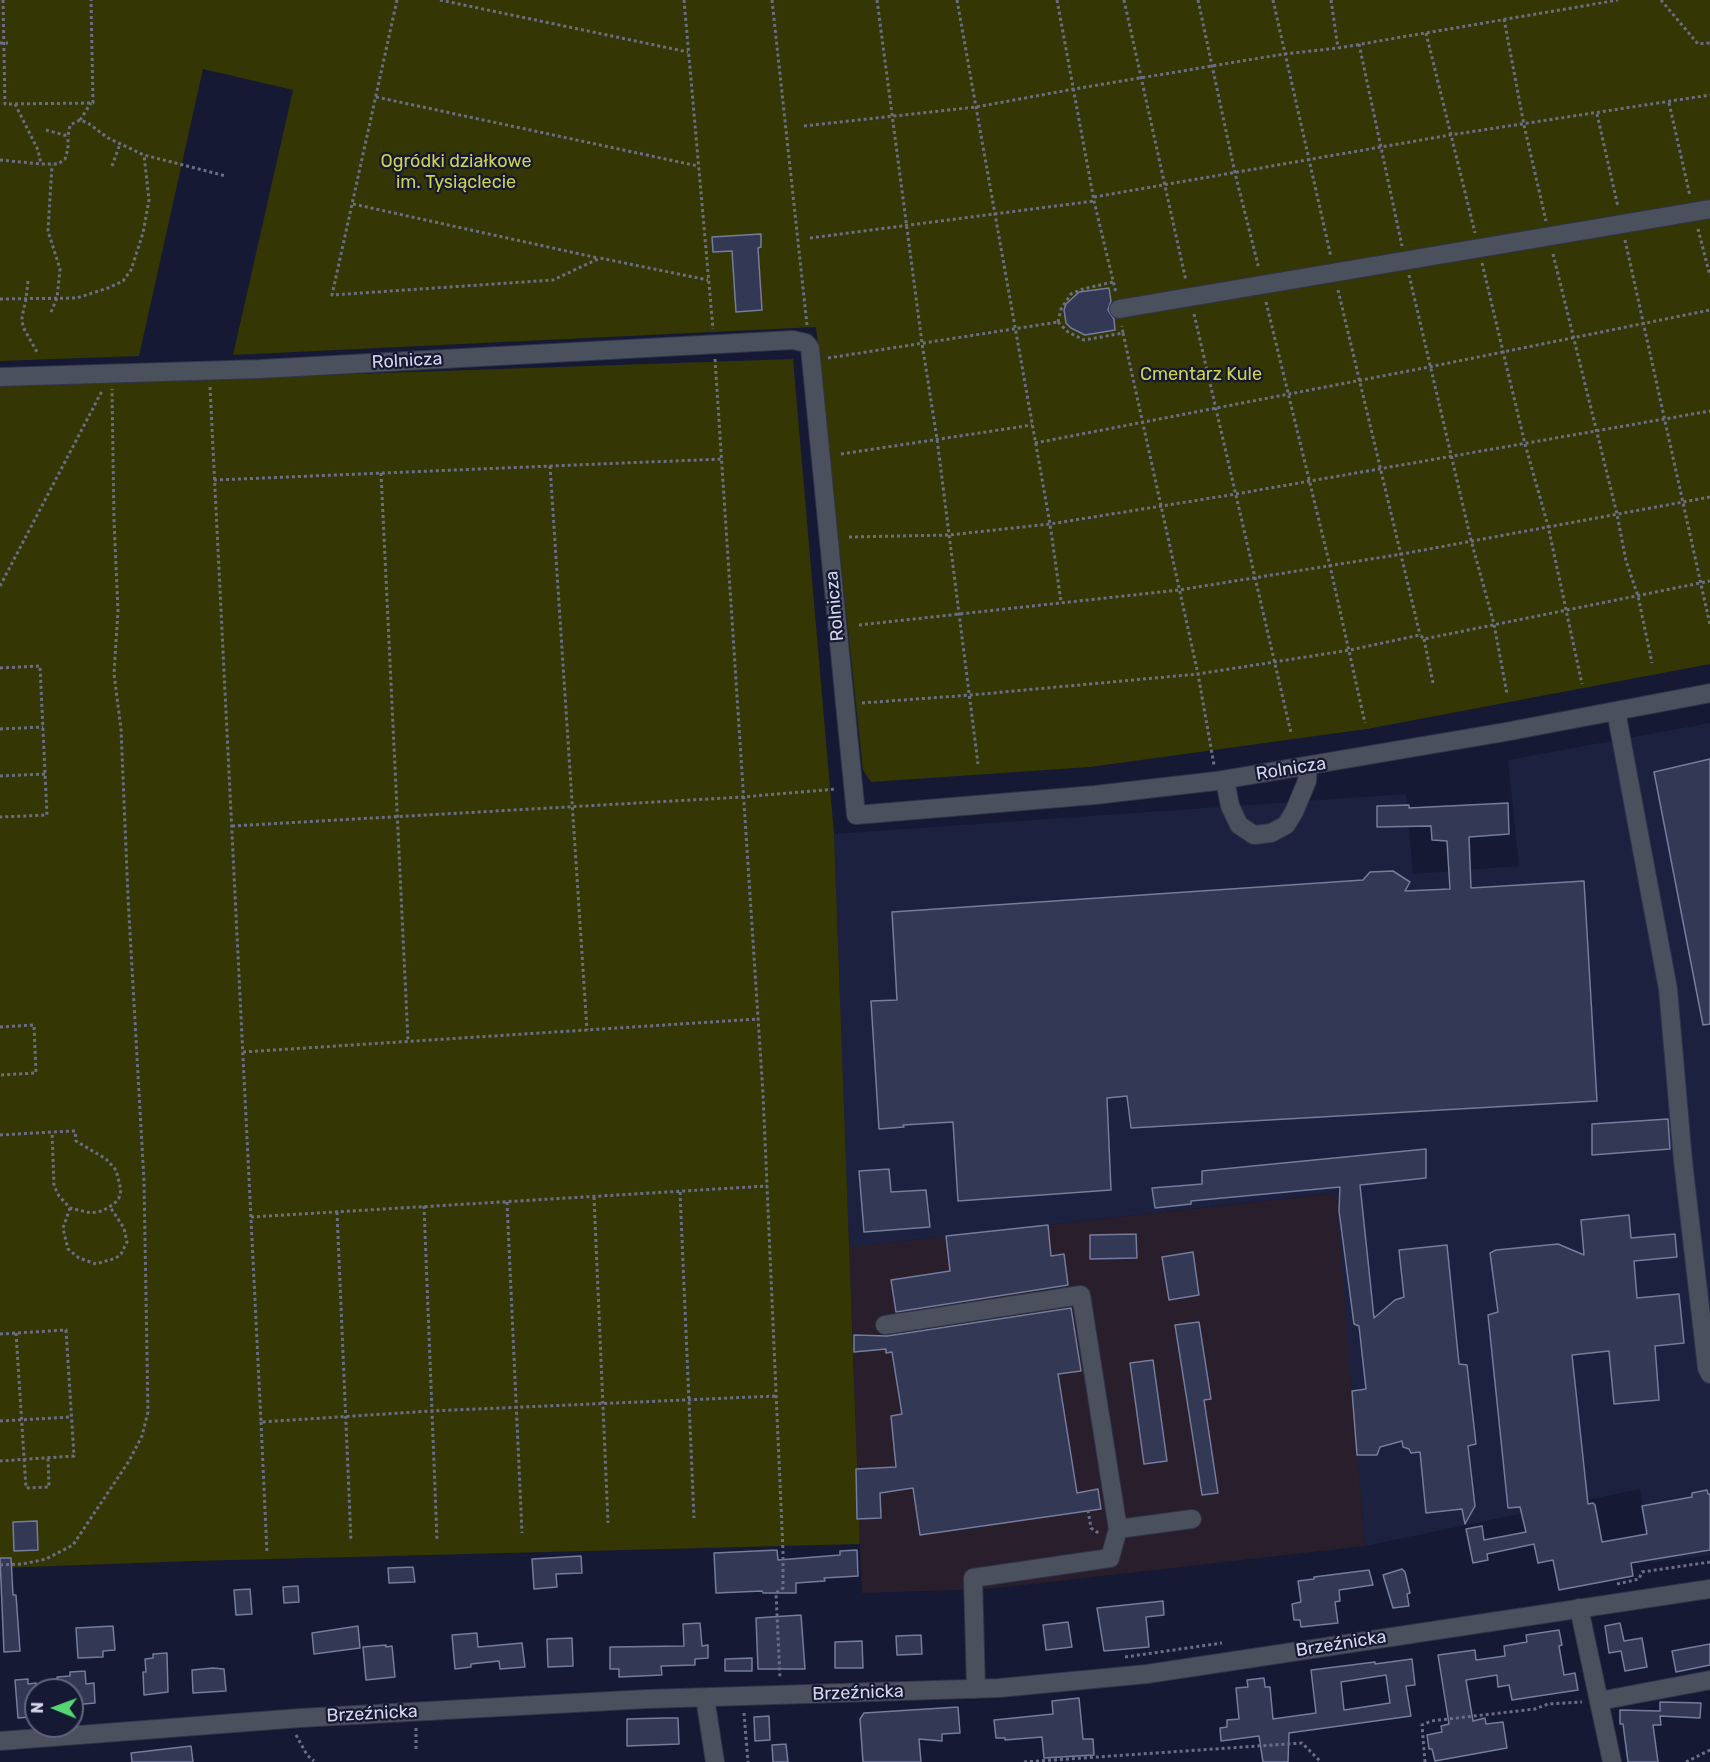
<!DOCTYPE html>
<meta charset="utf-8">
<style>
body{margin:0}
#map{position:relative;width:1710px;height:1762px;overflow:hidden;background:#151933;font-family:Rubik,sans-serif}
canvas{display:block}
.north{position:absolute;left:24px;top:1678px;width:60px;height:60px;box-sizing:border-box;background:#151933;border:2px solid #61657c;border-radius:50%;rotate:271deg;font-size:16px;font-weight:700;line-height:24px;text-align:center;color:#d3d7e9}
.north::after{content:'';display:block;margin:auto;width:21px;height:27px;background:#53d673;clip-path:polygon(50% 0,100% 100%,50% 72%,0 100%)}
</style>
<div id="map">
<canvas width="1710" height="1762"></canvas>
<div class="north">N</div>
</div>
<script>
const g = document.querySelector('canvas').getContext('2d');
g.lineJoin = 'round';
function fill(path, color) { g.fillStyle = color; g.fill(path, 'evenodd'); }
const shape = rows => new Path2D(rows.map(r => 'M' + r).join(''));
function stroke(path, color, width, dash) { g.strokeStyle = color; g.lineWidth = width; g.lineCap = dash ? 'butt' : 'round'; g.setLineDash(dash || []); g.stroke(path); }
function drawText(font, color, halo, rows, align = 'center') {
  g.font = font + ' Rubik,sans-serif'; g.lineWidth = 4.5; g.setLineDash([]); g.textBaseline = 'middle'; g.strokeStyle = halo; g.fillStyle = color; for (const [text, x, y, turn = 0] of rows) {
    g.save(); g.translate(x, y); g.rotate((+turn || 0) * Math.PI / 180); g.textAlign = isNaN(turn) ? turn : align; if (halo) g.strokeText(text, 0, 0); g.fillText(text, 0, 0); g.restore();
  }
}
const built = shape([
 [1710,723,1710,1555,1652,1562,1640,1489,1365,1546,1335,1193,849,1247,834,834,1406,794,1413,874,1519,866,1508,760]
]);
const education = shape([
 [1336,1193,1365,1546,988,1589,862,1593,849,1247]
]);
const green = shape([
 [0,0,1710,0,1710,664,1367,729,1090,767,871,782,863,770,816,327,233,355,293,90,203,69,139,356,0,361],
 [793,359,834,834,860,1544,193,1561,0,1568,0,386]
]);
const building = shape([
 [761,234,761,247,758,248,762,310,736,312,732,251,713,252,712,237,761,234],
 [1109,288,1111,301,1108,310,1114,319,1115,330,1085,335,1071,328,1066,323,1064,310,1066,304,1079,292,1109,288],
 [1710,759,1710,1024,1703,1025,1654,772,1710,759],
 [1508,803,1509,834,1469,837,1471,888,1584,881,1597,1101,1131,1128,1127,1096,1107,1098,1111,1190,958,1201,953,1122,903,1125,904,1127,879,1129,871,1001,897,1000,892,912,1363,880,1370,872,1393,871,1410,882,1405,891,1450,889,1447,841,1432,840,1431,826,1377,827,1377,806,1409,805,1409,808,1508,803],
 [1668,1119,1670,1149,1592,1155,1592,1124,1668,1119],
 [1426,1149,1426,1178,1360,1185,1374,1318,1395,1300,1404,1297,1399,1250,1447,1245,1459,1364,1467,1365,1476,1444,1468,1446,1475,1506,1465,1524,1462,1509,1426,1513,1420,1452,1411,1453,1409,1449,1403,1447,1402,1441,1380,1447,1377,1455,1357,1455,1352,1391,1366,1389,1359,1326,1354,1324,1339,1211,1340,1187,1191,1201,1191,1204,1155,1208,1152,1188,1202,1184,1202,1171,1426,1149],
 [889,1169,891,1192,926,1190,930,1227,864,1232,859,1171,889,1169],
 [1629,1215,1631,1238,1675,1234,1677,1257,1634,1261,1637,1298,1679,1294,1684,1343,1655,1346,1659,1400,1614,1404,1609,1351,1572,1355,1588,1504,1593,1503,1595,1505,1602,1542,1647,1534,1642,1506,1692,1497,1692,1493,1707,1490,1708,1494,1710,1494,1710,1550,1631,1563,1633,1576,1559,1590,1553,1560,1538,1563,1534,1544,1487,1554,1488,1560,1473,1563,1466,1529,1482,1526,1484,1540,1526,1532,1520,1507,1508,1508,1488,1315,1498,1312,1490,1253,1496,1250,1558,1244,1584,1255,1581,1220,1629,1215],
 [1048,1225,1051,1256,1064,1254,1068,1285,896,1312,891,1280,950,1271,946,1236,1048,1225],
 [1136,1234,1137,1258,1090,1259,1090,1235,1136,1234],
 [1193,1252,1199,1295,1169,1300,1162,1257,1193,1252],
 [1071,1308,1081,1371,1058,1374,1077,1493,1098,1489,1101,1509,920,1535,913,1488,880,1493,881,1518,857,1519,856,1469,896,1467,891,1416,902,1414,892,1352,886,1353,886,1349,854,1352,854,1335,887,1336,1071,1308],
 [1199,1322,1211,1399,1204,1400,1218,1493,1202,1495,1175,1325,1199,1322],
 [1153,1360,1167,1461,1144,1464,1130,1363,1153,1360],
 [37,1521,38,1550,14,1551,13,1522,37,1521],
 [777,1550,778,1560,840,1555,840,1551,857,1550,858,1576,824,1578,825,1581,796,1583,796,1593,763,1593,762,1591,716,1593,714,1553,777,1550],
 [581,1556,582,1573,556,1574,557,1587,534,1589,532,1559,581,1556],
 [0,1558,11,1558,13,1595,16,1595,20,1651,4,1652,0,1558],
 [413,1567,415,1582,389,1583,388,1568,413,1567],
 [1402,1569,1405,1572,1410,1593,1407,1594,1409,1606,1393,1608,1383,1575,1402,1569],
 [1369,1570,1373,1585,1339,1590,1340,1601,1335,1602,1338,1623,1301,1627,1300,1620,1294,1620,1292,1604,1301,1602,1298,1581,1314,1579,1314,1577,1369,1570],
 [298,1586,299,1602,284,1603,283,1587,298,1586],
 [250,1589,252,1614,236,1615,234,1590,250,1589],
 [1163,1601,1164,1615,1146,1617,1149,1647,1104,1651,1097,1608,1163,1601],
 [801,1615,805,1669,758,1669,756,1618,801,1615],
 [1068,1622,1072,1647,1046,1650,1043,1625,1068,1622],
 [700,1623,702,1646,708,1645,708,1658,695,1659,695,1665,661,1666,662,1675,619,1677,619,1669,610,1669,610,1647,684,1646,683,1624,700,1623],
 [1620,1623,1624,1641,1642,1638,1647,1667,1625,1671,1621,1651,1609,1653,1605,1626,1620,1623],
 [113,1626,115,1650,103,1651,103,1657,78,1658,76,1628,113,1626],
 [358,1626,360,1648,314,1654,312,1633,358,1626],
 [1559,1630,1562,1645,1559,1646,1564,1675,1575,1673,1578,1690,1512,1700,1509,1685,1498,1687,1497,1675,1466,1680,1473,1721,1485,1718,1486,1724,1503,1722,1507,1748,1435,1761,1432,1749,1429,1749,1427,1735,1442,1732,1441,1726,1449,1724,1438,1655,1475,1650,1476,1660,1505,1656,1504,1646,1527,1642,1526,1635,1559,1630],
 [477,1633,478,1647,522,1643,525,1667,500,1669,499,1661,471,1664,471,1667,455,1669,452,1635,477,1633],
 [921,1635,922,1654,897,1655,896,1636,921,1635],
 [572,1638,573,1666,548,1667,547,1639,572,1638],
 [862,1641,863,1668,835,1668,835,1642,862,1641],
 [1710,1644,1710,1665,1676,1672,1672,1651,1710,1644],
 [386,1645,386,1647,392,1646,395,1677,366,1680,363,1647,386,1645],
 [167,1653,168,1692,144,1695,143,1672,146,1672,145,1659,153,1658,153,1654,167,1653],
 [752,1658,752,1671,725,1671,725,1659,752,1658],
 [1412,1659,1415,1685,1406,1686,1411,1716,1289,1733,1288,1762,1263,1762,1259,1736,1221,1741,1220,1728,1227,1727,1227,1720,1239,1719,1236,1688,1248,1687,1247,1680,1264,1678,1265,1687,1270,1687,1273,1719,1316,1713,1311,1670,1375,1662,1375,1664,1412,1659],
 [1386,1675,1390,1703,1344,1710,1341,1682,1386,1675],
 [213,1668,224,1669,226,1691,193,1693,192,1670,213,1668],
 [85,1671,86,1684,94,1683,95,1703,73,1705,72,1690,58,1690,57,1677,70,1676,70,1672,85,1671],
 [28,1679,28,1684,36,1683,36,1708,29,1708,30,1717,18,1718,15,1680,28,1679],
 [1079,1698,1083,1739,1093,1739,1094,1755,1044,1758,1042,1737,1005,1740,1005,1738,996,1738,994,1720,1053,1714,1052,1701,1079,1698],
 [1660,1702,1701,1703,1700,1718,1660,1716,1661,1725,1653,1725,1658,1762,1628,1762,1623,1724,1620,1724,1620,1710,1660,1711,1660,1702],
 [958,1707,960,1733,942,1734,942,1741,919,1739,921,1762,863,1762,860,1719,864,1713,958,1707],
 [769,1716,770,1740,755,1741,754,1717,769,1716],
 [665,1718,678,1718,679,1744,627,1746,627,1719,665,1718],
 [786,1744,788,1762,773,1762,772,1745,786,1744],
 [191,1746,193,1762,132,1762,131,1753,191,1746]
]);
const path = shape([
 [3,0,5,104,93,103,91,0],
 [397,0,332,295,553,280,600,258,708,280],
 [440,0,688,52],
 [684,0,713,329],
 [772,0,807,325],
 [877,0,922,343,937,439,978,764],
 [957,0,1050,524,1061,602],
 [1057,0,1094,201,1116,293],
 [1124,0,1186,281],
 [1198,0,1235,173,1259,269],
 [1273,0,1331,257],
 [1331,0,1338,48],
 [1661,0,1698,44,1710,43],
 [1504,19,1524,125,1546,221],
 [1426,33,1475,233],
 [0,43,8,43],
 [1359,44,1402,246],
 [376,97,698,166],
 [1669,103,1690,196],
 [15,104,38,150,41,164],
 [1597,114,1618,207],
 [80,120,91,103],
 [804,126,976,107,1074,89,1284,54,1338,48,1618,0],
 [46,130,68,136,70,125,80,120,88,123,108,138,144,155,226,176],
 [0,160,41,164,58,164,65,159,68,149,68,136],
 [112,166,120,144],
 [1094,197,1450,135,1710,95],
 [353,204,598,258],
 [1698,229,1710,276],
 [810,238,1094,201],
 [1625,240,1710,625],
 [1553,254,1617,514,1626,561,1638,596,1652,663],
 [1482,263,1525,444,1548,526,1582,684],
 [1409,275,1471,540,1494,624,1507,694],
 [28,281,26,299,22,317,23,327,37,352],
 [1338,290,1420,635],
 [0,299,77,298,108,288,123,281,131,270,143,233,149,200,144,155],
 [1266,302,1330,566,1365,723],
 [51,312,57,298,60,269,48,231,52,165],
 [1194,314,1291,733],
 [1058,322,1068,332,1084,340,1123,333,1122,326],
 [1058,322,1061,309,1071,294,1083,289,1113,282],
 [1123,333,1198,674,1214,765],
 [828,358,1058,322],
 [715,359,763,1094,783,1552,783,1588,776,1593,780,1678],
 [210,387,261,1422,431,1411,776,1396],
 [1035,443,1429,367,1710,310],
 [841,454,1032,425],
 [550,466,587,1030],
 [381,473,408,1041],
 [214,480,721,459],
 [849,537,949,535,1050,524,1236,494,1710,411],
 [0,586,102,391],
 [859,625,1179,590,1402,554,1710,497],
 [1424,639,1433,683],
 [0,668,40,666,47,815,0,817],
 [862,703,971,695,1198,674,1350,650,1420,635,1424,639,1710,581],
 [0,729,43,727],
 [0,776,45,774],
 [232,826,743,797,836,789],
 [0,1027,34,1025,36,1073,0,1075],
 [243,1052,758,1019],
 [0,1135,52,1132,72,1131,75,1131,76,1141,106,1159,116,1170,121,1190,119,1198,114,1204,102,1211,91,1213,70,1208,59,1196,54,1186,52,1132],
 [680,1192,694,1518],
 [594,1197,608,1523],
 [507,1202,522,1533],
 [424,1206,437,1540],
 [70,1208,63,1228,68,1249,79,1258,96,1264,116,1258,121,1254,127,1242,124,1228,110,1207],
 [337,1212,351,1541],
 [251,1217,767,1186],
 [16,1333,26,1488,49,1487,48,1458],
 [0,1334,66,1330,74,1456,0,1461],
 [0,1421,71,1417],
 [261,1422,267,1553],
 [1088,1510,1091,1528,1100,1534],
 [0,1565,23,1564,46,1559,73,1545,129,1461,142,1436,148,1412,144,1181,128,897,121,729,114,674,118,610,114,521,112,389],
 [1617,1584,1639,1579,1642,1572,1710,1562],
 [1125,1657,1222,1643],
 [744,1713,748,1762],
 [296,1735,307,1755,314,1761],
 [416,1749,416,1727],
 [1024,1762,1302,1743,1321,1762],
 [1425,1762,1422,1725,1431,1721,1535,1709,1548,1704,1582,1702],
 [1686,1762,1710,1750]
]);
const minor = shape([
 [1119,309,1710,209],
 [0,377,260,369,793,340,806,343,810,348,856,815,1095,795,1216,781,1505,732,1710,693],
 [1616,711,1668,989,1683,1161,1707,1368,1710,1374],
 [1225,780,1230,806,1239,825,1254,835,1271,833,1286,825,1294,812,1307,781,1308,766],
 [885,1325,1081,1295,1118,1529],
 [1579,1608,1612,1762],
 [976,1689,973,1578,1110,1558,1118,1529,1192,1519],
 [705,1698,715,1762],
 [1599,1701,1710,1680],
 [0,1741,300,1718,647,1699,999,1688,1147,1674,1710,1589]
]);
const parkNames = [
 ["Ogródki działkowe",456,162],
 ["im. Tysiąclecie",456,183],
 ["Cmentarz Kule",1201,375]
];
const streetNames = [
 ["Rolnicza",407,361,-3],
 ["Rolnicza",835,606,-95],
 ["Rolnicza",1291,769,-9],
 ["Brzeźnicka",1341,1644,-9],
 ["Brzeźnicka",858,1693,-2],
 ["Brzeźnicka",372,1714,-3]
];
fill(built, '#1d2140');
fill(education, '#291e2c');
fill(green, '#343604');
fill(building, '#333854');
stroke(building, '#757c9c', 1.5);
stroke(minor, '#30344c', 20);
stroke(path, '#6a6e84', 3, [3, 3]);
stroke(minor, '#4b505d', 18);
drawText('18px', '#cfd34c', '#151933', parkNames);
drawText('18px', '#d3d7e9', '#151933', streetNames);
</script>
